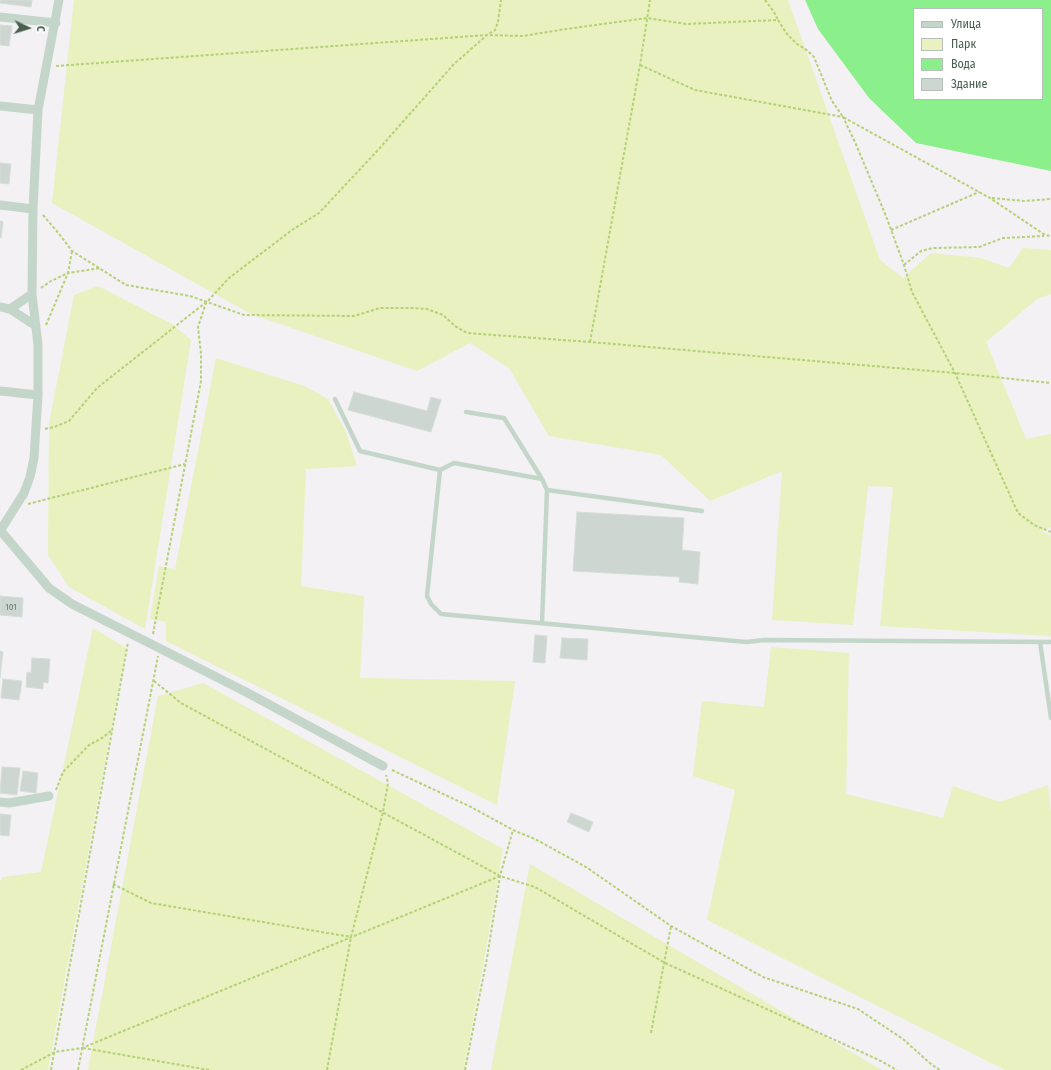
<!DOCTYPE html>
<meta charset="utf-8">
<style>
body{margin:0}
#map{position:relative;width:1051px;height:1070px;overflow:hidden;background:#f3f1f3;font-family:"Fira Sans Condensed",sans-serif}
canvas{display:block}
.legend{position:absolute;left:913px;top:8px;width:130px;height:92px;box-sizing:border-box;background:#fff;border:1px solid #b6bfb8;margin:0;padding:5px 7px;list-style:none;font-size:12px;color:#485f4e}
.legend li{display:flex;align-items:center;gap:8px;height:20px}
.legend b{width:20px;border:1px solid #b6bfb8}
.north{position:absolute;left:8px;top:8px;width:40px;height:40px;-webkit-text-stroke:3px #fff;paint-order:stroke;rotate:94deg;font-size:11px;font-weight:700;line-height:16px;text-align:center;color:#485f4e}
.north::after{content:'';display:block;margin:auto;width:14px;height:18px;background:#485f4e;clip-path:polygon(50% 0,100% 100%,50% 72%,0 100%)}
</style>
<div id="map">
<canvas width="1051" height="1070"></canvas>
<ul class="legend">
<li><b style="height:5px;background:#c4d6c9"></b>Улица</li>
<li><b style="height:11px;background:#e8f1bf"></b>Парк</li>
<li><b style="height:11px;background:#8bf08b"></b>Вода</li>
<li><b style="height:11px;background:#cdd6d1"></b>Здание</li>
</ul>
<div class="north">С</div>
</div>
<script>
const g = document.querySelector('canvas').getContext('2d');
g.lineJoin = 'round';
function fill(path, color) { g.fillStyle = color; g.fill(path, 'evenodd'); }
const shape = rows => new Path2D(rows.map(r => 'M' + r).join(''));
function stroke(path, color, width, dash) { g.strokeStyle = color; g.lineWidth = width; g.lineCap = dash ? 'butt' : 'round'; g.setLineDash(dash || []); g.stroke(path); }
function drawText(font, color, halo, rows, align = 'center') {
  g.font = font + ' "Fira Sans Condensed",sans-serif'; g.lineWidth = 3; g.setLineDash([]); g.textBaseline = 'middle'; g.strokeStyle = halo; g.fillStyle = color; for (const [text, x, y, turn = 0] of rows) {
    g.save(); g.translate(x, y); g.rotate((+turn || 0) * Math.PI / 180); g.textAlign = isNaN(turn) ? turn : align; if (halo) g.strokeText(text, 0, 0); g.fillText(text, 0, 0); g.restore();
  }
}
const green = shape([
 [74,0,788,0,880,260,903,278,931,253,981,258,1009,268,1023,248,1051,250,1051,294,1037,299,986,342,1026,439,1051,434,1051,527,1042,531,1051,536,1051,640,1050,636,880,626,893,487,868,486,853,625,772,620,782,471,710,501,661,455,549,436,509,368,470,343,417,371,251,314,52,203],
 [98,286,172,324,191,340,145,629,69,587,48,555,49,424,74,295],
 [216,358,304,386,328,399,346,432,357,466,306,469,301,586,364,596,360,678,515,681,497,805,166,641,166,622,150,619,159,566,175,569],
 [93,628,126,648,48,1070,0,1070,0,881,3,877,41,872],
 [771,647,849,653,846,794,943,818,953,786,1000,802,1048,785,1051,813,1051,1070,1005,1070,707,920,735,790,693,776,702,701,764,707],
 [203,683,503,849,492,915,464,1070,88,1070,158,696],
 [530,864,882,1070,491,1070]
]);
const water = shape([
 [805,0,1051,0,1051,171,916,143,869,98,818,29],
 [914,9,1042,9,1042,99,914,99]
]);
const building = shape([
 [0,0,32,0,31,7,0,3,0,0],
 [0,25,12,26,9,46,0,45,0,25],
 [0,163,11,164,9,184,0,183,0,163],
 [0,221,3,222,1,238,0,237,0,221],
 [354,392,427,411,431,397,441,400,431,432,348,410,354,392],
 [577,512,684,518,682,550,700,552,698,584,679,582,680,577,573,571,577,512],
 [0,596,23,598,22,617,0,615,0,596],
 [535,635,547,636,545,663,533,662,535,635],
 [562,638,588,639,587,660,560,658,562,638],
 [0,651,3,652,0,678,0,651],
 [32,658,50,659,48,683,43,682,43,689,26,687,27,672,31,673,32,658],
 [3,679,22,681,19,700,1,698,3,679],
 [2,767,20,768,17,795,0,793,2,767],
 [23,771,38,773,36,793,20,791,23,771],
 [571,813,593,822,589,832,567,822,571,813],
 [0,814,11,815,9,836,0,835,0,814]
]);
const path = shape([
 [765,0,774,12,778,20],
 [640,65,695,90,843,117,855,142,886,216,904,265,912,292,955,373,1018,513,1034,525,1051,532],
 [56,66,487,35,523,36,566,29,647,18,686,24,778,20,787,34,797,44,808,51,814,57,832,101,843,117,990,198,1045,235,1051,236],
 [992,198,1024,201,1051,199],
 [43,215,60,235,72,251,126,285,190,296,244,315,354,316,380,308,412,308,427,309,443,315,455,326,467,333,590,342,955,373,1051,383],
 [891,230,979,192],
 [904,265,921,251,933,248,979,247,1003,238,1044,236],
 [41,288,51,281,68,273,72,251],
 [46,325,68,273,101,268],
 [590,342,640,65,650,0],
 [45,429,54,427,69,421,97,388,205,303],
 [28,504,185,464],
 [153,634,201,381,201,354,198,327,206,303,229,278,292,230,319,213,378,150,453,65,487,35,495,30,498,22,501,0],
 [154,681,181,703,500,876,535,887,665,963,879,1060,897,1070],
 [392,770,471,807,513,830,535,839,586,867,671,926,763,977,858,1009,903,1039,932,1065,940,1070],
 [56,790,63,772,89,745,102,738,112,730],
 [113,884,151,903,351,937],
 [651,1033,671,926],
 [83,1048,209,1070],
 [21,1070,55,1052,82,1048,500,876],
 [51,1070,128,642],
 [78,1070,158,656],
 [327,1070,351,937,383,812,388,783,386,775],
 [465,1070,487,958,500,876,513,830]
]);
const service = shape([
 [335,399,360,451,440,470,427,596,431,604,441,614,746,642,764,640,1051,642],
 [466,412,504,418,542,479,547,490],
 [440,470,454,463,542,479],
 [542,623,547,490,702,511],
 [1040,642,1051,718]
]);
const minor = shape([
 [0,17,56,23],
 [0,106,38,110],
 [0,205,33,209],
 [0,307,10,309,36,326],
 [10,309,32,294],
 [0,391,38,395],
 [0,530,49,588,72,604,246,692,383,766],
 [0,531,24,493,30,477,34,458,38,395,38,345,32,294,33,209,38,110,59,0],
 [0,802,9,803,49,796]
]);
const numberNames = [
 ["101",11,607]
];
fill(green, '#e8f1bf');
fill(water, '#8bf08b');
fill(building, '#cdd6d1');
stroke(building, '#d5ddd9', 1);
stroke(path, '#b5d175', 2, [3, 2]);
stroke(service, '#c4d6c9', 4.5);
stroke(minor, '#c4d6c9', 9);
drawText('9px', '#697d6f', null, numberNames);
</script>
